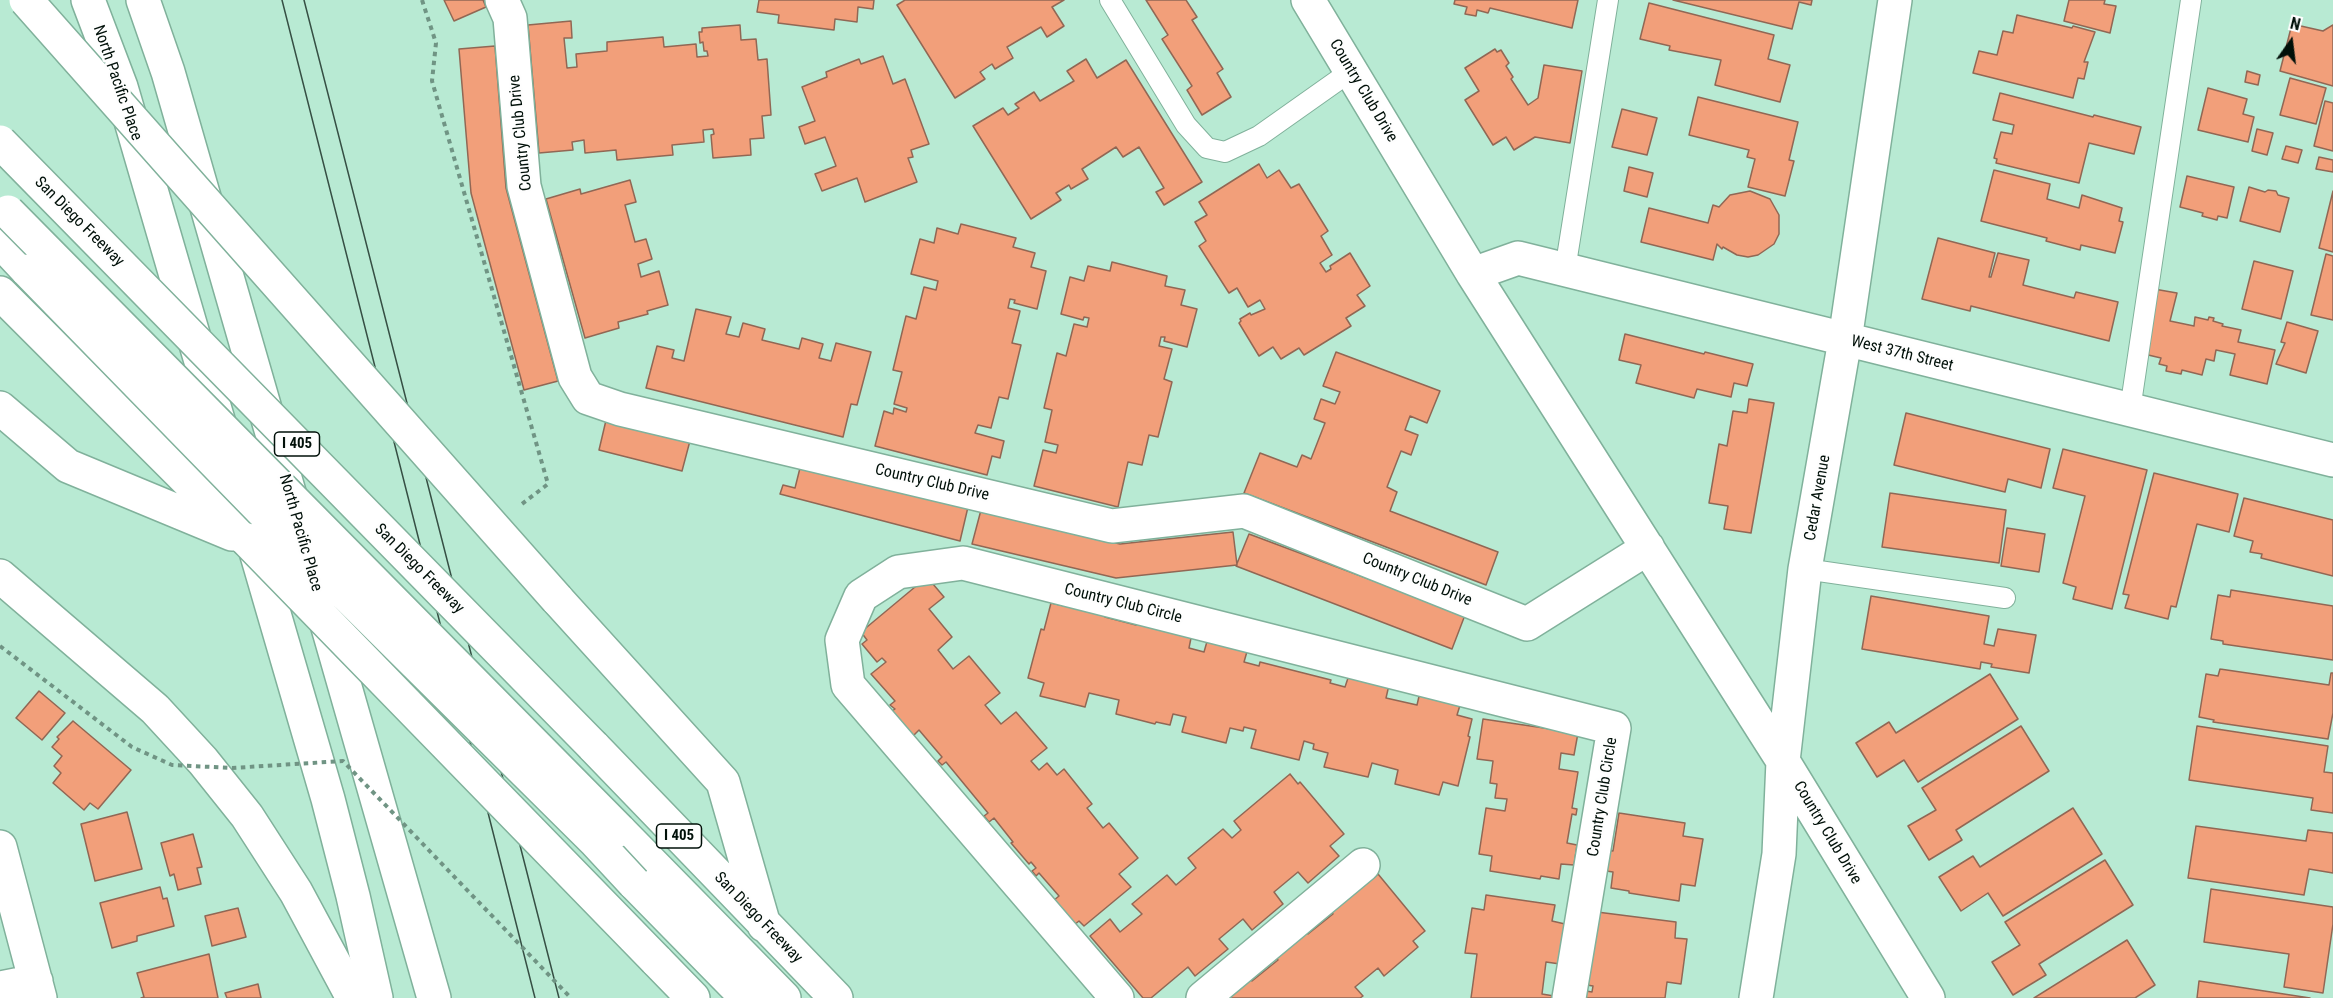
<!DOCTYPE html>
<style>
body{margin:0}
#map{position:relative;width:2333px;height:998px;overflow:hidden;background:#b8ead3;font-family:"Roboto Condensed",sans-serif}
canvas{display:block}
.north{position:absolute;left:2261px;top:12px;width:60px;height:60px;-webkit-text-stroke:4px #fefefe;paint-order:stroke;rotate:14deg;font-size:16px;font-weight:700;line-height:24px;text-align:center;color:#011009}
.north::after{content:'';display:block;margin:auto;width:21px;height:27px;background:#011009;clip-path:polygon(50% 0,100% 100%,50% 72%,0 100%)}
</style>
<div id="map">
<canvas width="2333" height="998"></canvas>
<div class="north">N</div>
</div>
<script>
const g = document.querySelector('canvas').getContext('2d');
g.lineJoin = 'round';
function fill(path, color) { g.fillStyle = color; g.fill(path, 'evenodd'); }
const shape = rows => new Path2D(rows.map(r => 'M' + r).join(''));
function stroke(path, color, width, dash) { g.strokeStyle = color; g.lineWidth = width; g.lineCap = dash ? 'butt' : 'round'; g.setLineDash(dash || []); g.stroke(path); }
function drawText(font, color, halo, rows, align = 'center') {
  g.font = font + ' "Roboto Condensed",sans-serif'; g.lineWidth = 5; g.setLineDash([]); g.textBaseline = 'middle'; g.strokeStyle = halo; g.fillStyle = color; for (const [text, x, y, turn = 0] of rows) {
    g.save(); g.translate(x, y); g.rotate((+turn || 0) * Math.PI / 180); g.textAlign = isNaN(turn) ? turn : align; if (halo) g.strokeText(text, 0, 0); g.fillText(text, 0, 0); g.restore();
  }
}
const building = shape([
 [444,0,483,0,486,7,454,21,444,0],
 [759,0,874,0,873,9,858,7,857,22,835,19,834,30,778,23,779,15,757,12,759,0],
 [905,0,1064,0,1052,7,1064,26,1047,37,1041,27,1007,47,1013,58,995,69,992,64,980,72,985,79,955,98,897,5,905,0],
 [1146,0,1186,0,1197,17,1192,20,1223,69,1217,73,1231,97,1202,115,1187,90,1192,86,1162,39,1168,35,1146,0],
 [1455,0,1578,0,1572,28,1490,8,1488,13,1477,10,1476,16,1465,14,1467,7,1454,4,1455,0],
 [1673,0,1812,0,1811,5,1799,2,1792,29,1673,0],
 [2069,0,2105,0,2104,4,2116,6,2110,33,2064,21,2069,0],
 [1649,3,1774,35,1768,59,1790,65,1780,102,1715,85,1721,60,1669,50,1670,46,1640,39,1649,3],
 [2017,15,2072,28,2073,26,2095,32,2084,62,2088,62,2084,79,2078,78,2073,98,1973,73,1979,51,1997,55,2003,31,2013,33,2017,15],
 [571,21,572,38,564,38,567,68,577,67,576,54,607,51,607,42,663,37,664,47,696,44,697,57,708,56,707,51,704,51,703,42,700,43,699,32,702,32,702,28,740,25,741,40,756,39,758,60,767,59,771,115,762,116,764,138,750,139,751,155,713,158,711,135,714,134,713,129,703,130,704,142,672,145,673,155,617,160,616,150,585,153,584,140,572,142,573,150,539,153,528,25,571,21],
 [2292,24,2323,31,2333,25,2333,86,2280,71,2292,24],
 [495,46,506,188,558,381,524,390,471,193,459,49,495,46],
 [1495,49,1497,52,1501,50,1509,63,1506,66,1513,77,1511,79,1528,105,1538,98,1544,65,1582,71,1570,143,1535,137,1514,150,1506,137,1493,145,1465,100,1479,91,1465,68,1495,49],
 [883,56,893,84,905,79,929,144,911,150,913,157,908,158,917,182,865,202,857,178,822,191,815,174,836,166,825,137,805,144,799,127,815,121,802,87,827,77,826,72,859,59,861,64,883,56],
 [1086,59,1097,78,1126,60,1202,182,1164,205,1156,192,1164,188,1139,147,1123,157,1116,147,1082,169,1088,179,1071,189,1069,185,1056,193,1061,200,1031,219,973,126,1003,108,1008,115,1019,108,1015,104,1034,92,1040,101,1074,81,1067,71,1086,59],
 [2247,71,2260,75,2258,85,2245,82,2247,71],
 [2290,78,2326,88,2316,124,2280,115,2290,78],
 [2208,88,2247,99,2243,114,2254,117,2248,142,2198,130,2208,88],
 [2000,93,2093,117,2094,115,2141,127,2134,154,2089,143,2079,183,1996,163,1997,159,1994,158,2001,132,2012,134,2014,125,1993,120,2000,93],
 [1698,97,1798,122,1789,160,1794,161,1785,196,1748,187,1755,159,1747,157,1749,150,1689,135,1698,97],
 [2325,101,2333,103,2333,151,2314,146,2325,101],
 [1622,109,1657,118,1647,155,1612,147,1622,109],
 [2257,129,2273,133,2267,155,2252,151,2257,129],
 [2286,146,2302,150,2298,163,2282,159,2286,146],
 [2319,157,2333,160,2333,172,2316,169,2319,157],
 [1259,164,1267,178,1279,170,1291,188,1299,184,1328,231,1321,236,1332,255,1320,263,1326,272,1331,269,1330,266,1350,253,1370,286,1357,295,1365,306,1346,318,1351,326,1304,355,1299,348,1281,359,1273,347,1259,356,1239,323,1241,321,1240,319,1250,313,1251,315,1265,309,1260,300,1248,307,1237,288,1229,293,1199,246,1206,241,1195,222,1207,215,1199,202,1259,164],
 [1629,167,1653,173,1647,197,1624,191,1629,167],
 [1994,170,2050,184,2047,199,2079,208,2082,195,2122,208,2119,221,2123,222,2115,253,2081,245,2080,250,2046,241,2047,238,1981,221,1994,170],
 [2187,176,2234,187,2227,218,2218,216,2217,220,2202,216,2203,213,2180,207,2187,176],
 [630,180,636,202,625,205,635,242,646,239,652,259,638,264,641,277,659,271,668,305,647,311,648,314,618,322,619,328,585,338,546,199,580,189,581,194,630,180],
 [2249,187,2265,192,2268,190,2276,191,2278,195,2289,198,2280,232,2240,221,2249,187],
 [1750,191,1770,199,1779,215,1779,234,1774,244,1758,255,1748,257,1737,255,1723,247,1722,249,1717,244,1713,260,1641,242,1649,208,1708,223,1713,205,1719,207,1730,195,1750,191],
 [2333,191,2333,252,2319,248,2333,191],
 [961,224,1016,238,1013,247,1035,253,1031,267,1046,271,1037,309,1014,303,1015,300,1010,299,1008,308,1020,311,1012,343,1021,345,1008,399,999,397,991,428,978,425,975,433,1004,441,1000,458,992,456,987,475,875,446,884,411,893,414,894,408,906,412,907,408,894,404,902,372,893,370,906,316,916,319,924,287,936,290,938,281,911,274,920,239,934,243,937,228,958,234,961,224],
 [1938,238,1995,253,1989,277,1991,277,1998,253,2029,260,2023,285,2074,298,2076,292,2118,302,2109,341,1971,306,1970,311,1922,299,1938,238],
 [2326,254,2333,256,2333,320,2311,315,2326,254],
 [2254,261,2293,271,2281,319,2242,309,2254,261],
 [1112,262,1167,276,1165,286,1185,290,1181,305,1197,309,1187,347,1164,341,1165,337,1161,337,1159,346,1172,349,1164,379,1172,382,1158,437,1149,435,1142,465,1128,462,1118,507,1034,486,1043,450,1056,453,1058,445,1045,442,1052,410,1044,408,1057,353,1066,356,1074,324,1087,327,1089,318,1084,317,1083,320,1061,314,1070,277,1084,281,1088,266,1110,271,1112,262],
 [2154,289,2177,293,2170,321,2194,326,2195,317,2208,320,2209,317,2214,318,2213,321,2223,324,2222,326,2241,330,2238,342,2275,350,2267,384,2230,375,2235,354,2216,350,2214,361,2206,359,2202,375,2182,370,2181,374,2166,371,2167,366,2159,364,2161,358,2144,354,2154,289],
 [696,309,731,317,726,334,739,337,743,323,765,329,762,340,799,349,802,338,823,344,819,358,831,361,836,343,871,352,857,405,851,404,843,437,646,388,657,346,674,350,672,358,684,361,696,309],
 [2287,322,2318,331,2306,373,2276,364,2285,343,2281,342,2287,322],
 [1625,334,1704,354,1705,352,1753,364,1747,386,1734,383,1731,397,1697,389,1694,398,1636,383,1641,365,1619,360,1625,334],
 [1336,352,1440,391,1427,423,1410,416,1405,430,1418,435,1411,455,1401,451,1387,487,1397,492,1390,511,1498,552,1486,585,1244,493,1260,453,1297,467,1302,455,1311,459,1325,423,1314,419,1321,399,1335,404,1340,392,1323,386,1336,352],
 [1749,399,1774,403,1751,533,1724,529,1728,506,1709,503,1719,444,1727,446,1733,411,1747,413,1749,399],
 [1906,413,2050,449,2041,488,2008,479,2005,492,1894,465,1906,413],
 [607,416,691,437,682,471,599,450,607,416],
 [2063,449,2147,470,2112,609,2073,599,2076,587,2063,583,2085,496,2053,488,2063,449],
 [801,464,968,507,960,541,780,494,783,485,795,488,801,464],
 [2154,473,2238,494,2229,532,2197,524,2176,607,2171,606,2168,619,2125,608,2129,595,2123,594,2154,473],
 [1890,493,2006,510,1999,563,1882,547,1890,493],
 [2244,498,2333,520,2333,576,2261,558,2262,554,2250,552,2253,541,2234,536,2244,498],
 [981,510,1120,544,1233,532,1237,565,1116,578,972,544,981,510],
 [2007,528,2045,534,2039,572,2001,566,2007,528],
 [1249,534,1465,615,1452,649,1236,566,1249,534],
 [927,577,944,597,929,609,952,637,938,650,953,669,969,656,1000,693,985,705,1001,724,1016,712,1047,748,1031,761,1039,770,1047,763,1057,775,1064,769,1092,804,1087,808,1103,828,1109,823,1138,858,1119,874,1131,887,1084,926,1079,921,1074,925,1053,901,1059,896,1039,873,1036,876,1032,871,1036,868,1031,862,1029,864,1011,843,1013,842,994,818,989,822,984,816,988,813,946,762,942,765,938,761,942,757,919,730,913,736,892,711,895,709,890,705,895,701,871,674,886,662,882,658,877,662,862,644,867,640,861,632,927,577],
 [2231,590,2333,606,2333,660,2223,644,2223,641,2211,639,2218,595,2230,597,2231,590],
 [1871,596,1989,616,1984,644,1994,646,1998,629,2036,635,2029,673,1991,667,1992,664,1981,662,1980,669,1862,649,1871,596],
 [1051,603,1065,606,1067,603,1107,613,1105,617,1136,625,1137,621,1191,638,1189,648,1204,652,1208,638,1248,648,1244,662,1259,666,1260,662,1331,680,1330,683,1345,687,1349,675,1389,685,1386,698,1417,705,1420,692,1461,702,1457,715,1472,719,1468,736,1470,737,1458,786,1443,782,1439,795,1395,784,1398,770,1372,763,1368,777,1324,767,1328,753,1313,749,1314,744,1304,741,1299,760,1251,748,1256,730,1244,727,1243,731,1230,728,1226,743,1182,732,1186,717,1173,714,1170,725,1156,722,1155,724,1116,714,1119,700,1089,693,1085,707,1040,696,1044,683,1028,678,1041,629,1044,630,1051,603],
 [2220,669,2329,685,2331,673,2333,673,2333,713,2328,739,2213,722,2214,720,2199,717,2206,674,2218,676,2220,669],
 [1990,674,2018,719,1918,782,1904,760,1877,777,1856,743,1889,722,1896,733,1990,674],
 [39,691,65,713,42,740,16,718,39,691],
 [1483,719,1578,733,1574,755,1561,753,1559,769,1578,772,1572,808,1577,809,1576,815,1572,814,1567,843,1577,845,1574,865,1561,864,1559,879,1541,876,1540,879,1490,871,1492,856,1479,854,1486,808,1505,811,1507,799,1495,798,1497,784,1490,783,1493,761,1477,759,1483,719],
 [73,721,131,770,98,809,90,803,84,810,53,783,61,773,54,766,62,756,52,747,59,739,57,737,73,721],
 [2021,726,2049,771,1956,830,1962,840,1929,860,1908,826,1936,810,1922,788,2021,726],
 [2197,726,2328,746,2324,772,2333,773,2333,813,2311,810,2313,798,2189,780,2197,726],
 [1290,774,1298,784,1300,782,1344,834,1330,846,1339,856,1308,883,1298,872,1274,892,1283,904,1252,930,1243,919,1219,939,1228,949,1195,976,1188,967,1151,998,1143,998,1090,936,1110,919,1120,932,1142,914,1132,904,1167,875,1176,885,1196,868,1188,858,1223,829,1232,838,1241,830,1234,821,1290,774],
 [2073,808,2102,854,2003,916,1988,893,1961,911,1939,877,1973,856,1980,867,2073,808],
 [127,812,142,869,95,881,81,824,127,812],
 [1619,813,1685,823,1683,836,1703,839,1695,886,1681,884,1679,901,1629,893,1629,891,1611,888,1613,872,1600,870,1603,850,1613,851,1619,813],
 [2196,826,2306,841,2308,830,2333,833,2333,873,2309,869,2304,895,2188,878,2196,826],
 [193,834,202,867,197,868,201,884,178,890,174,874,170,876,161,843,193,834],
 [2105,860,2133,905,2039,964,2046,975,2013,995,1992,962,2020,945,2005,922,2105,860],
 [1378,874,1425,931,1413,941,1418,947,1384,976,1378,968,1355,987,1363,996,1360,998,1214,998,1244,971,1252,981,1278,960,1269,950,1300,924,1308,934,1333,914,1325,903,1357,877,1364,886,1378,874],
 [160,887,163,899,167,898,174,926,137,936,137,941,112,948,100,903,160,887],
 [2211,889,2333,907,2333,924,2323,993,2284,987,2289,954,2204,942,2211,889],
 [1486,895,1555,905,1552,921,1565,924,1560,964,1546,962,1542,994,1554,996,1554,998,1471,998,1477,954,1465,953,1472,908,1484,910,1486,895],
 [238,908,246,937,212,946,205,916,238,908],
 [1597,912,1676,922,1675,938,1687,939,1681,984,1667,982,1665,998,1585,998,1586,991,1592,992,1593,986,1587,985,1597,912],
 [2127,940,2155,985,2135,998,2034,998,2127,940],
 [209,954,218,998,141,998,144,997,137,973,209,954],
 [2199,981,2310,998,2197,998,2199,981],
 [258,984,261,998,227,998,225,993,258,984]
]);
const path = shape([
 [422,0,436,43,432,81,548,484,522,504,523,506]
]);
const lane = shape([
 [1110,0,1186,125,1207,148,1225,152,1259,136,1351,71],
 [1565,270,1608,0],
 [2130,410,2191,0],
 [1805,569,2005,598]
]);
const street = shape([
 [502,0,510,18,524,186,575,377,588,398,620,409,1112,526,1244,511,1527,624,1648,548],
 [1308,0,1473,274,1783,761,1928,998],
 [1473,274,1518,258,2333,460],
 [0,847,40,998],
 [0,988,36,981],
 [1117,998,848,685,842,640,861,596,898,572,963,563,1614,728,1569,998],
 [1203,998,1363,865],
 [1756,998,1779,854,1783,761,1805,569,1845,340,1895,0]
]);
const secondary = shape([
 [88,0,121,87,223,437],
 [143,0,168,72,293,506],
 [252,538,328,799,353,896,376,998],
 [323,610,434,998]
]);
const highway = shape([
 [0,241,28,271],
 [0,293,247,540],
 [0,408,68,466,232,534],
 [0,576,155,709,203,761,247,816,296,892,353,998],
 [557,599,723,782,764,925],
 [593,746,836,998],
 [619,830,784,998],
 [634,883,747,998],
 [656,960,693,998]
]);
const tram = shape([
 [282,0,535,998],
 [304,0,559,998]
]);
const pathBridge = shape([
 [0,646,132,747,172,765,232,768,343,761,571,998]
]);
const highwayBridge = shape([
 [26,0,557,599],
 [0,142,593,746],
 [8,212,619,830],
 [28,271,272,521,595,841,634,883],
 [247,540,656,960]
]);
const shields = [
 [297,444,45],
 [679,836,45]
];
const shieldNames = [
 ["I 405",297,444],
 ["I 405",679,836]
];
const streetNames = [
 ["North Pacific Place",117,83,71],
 ["Country Club Drive",1363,91,59],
 ["Country Club Drive",521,133,-96],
 ["San Diego Freeway",79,222,45],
 ["West 37th Street",1902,354,14],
 ["Country Club Drive",932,483,13],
 ["Cedar Avenue",1818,498,-80],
 ["North Pacific Place",300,533,74],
 ["San Diego Freeway",419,569,45],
 ["Country Club Drive",1417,580,22],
 ["Country Club Circle",1123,604,14],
 ["Country Club Circle",1603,797,-81],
 ["Country Club Drive",1827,833,59],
 ["San Diego Freeway",758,918,46]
];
fill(building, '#f29f7a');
stroke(building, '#916754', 1.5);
stroke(lane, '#80b19b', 22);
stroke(street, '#80b19b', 36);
stroke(secondary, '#80b19b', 36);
stroke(highway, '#80b19b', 36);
stroke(path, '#709484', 4, [4.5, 4.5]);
stroke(lane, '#fff', 20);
stroke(street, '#fff', 33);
stroke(secondary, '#fff', 33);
stroke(highway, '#fff', 33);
stroke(tram, '#364f44', 1.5);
stroke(highwayBridge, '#80b19b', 36, []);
stroke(pathBridge, '#709484', 4, [4.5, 4.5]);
stroke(highwayBridge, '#fff', 33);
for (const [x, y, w] of shields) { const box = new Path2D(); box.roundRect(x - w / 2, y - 12, w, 24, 4.5); g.fillStyle = '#fefefe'; g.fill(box); stroke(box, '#011009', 1.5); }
drawText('bold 15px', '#011009', null, shieldNames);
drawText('16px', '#011009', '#fefefe', streetNames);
</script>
